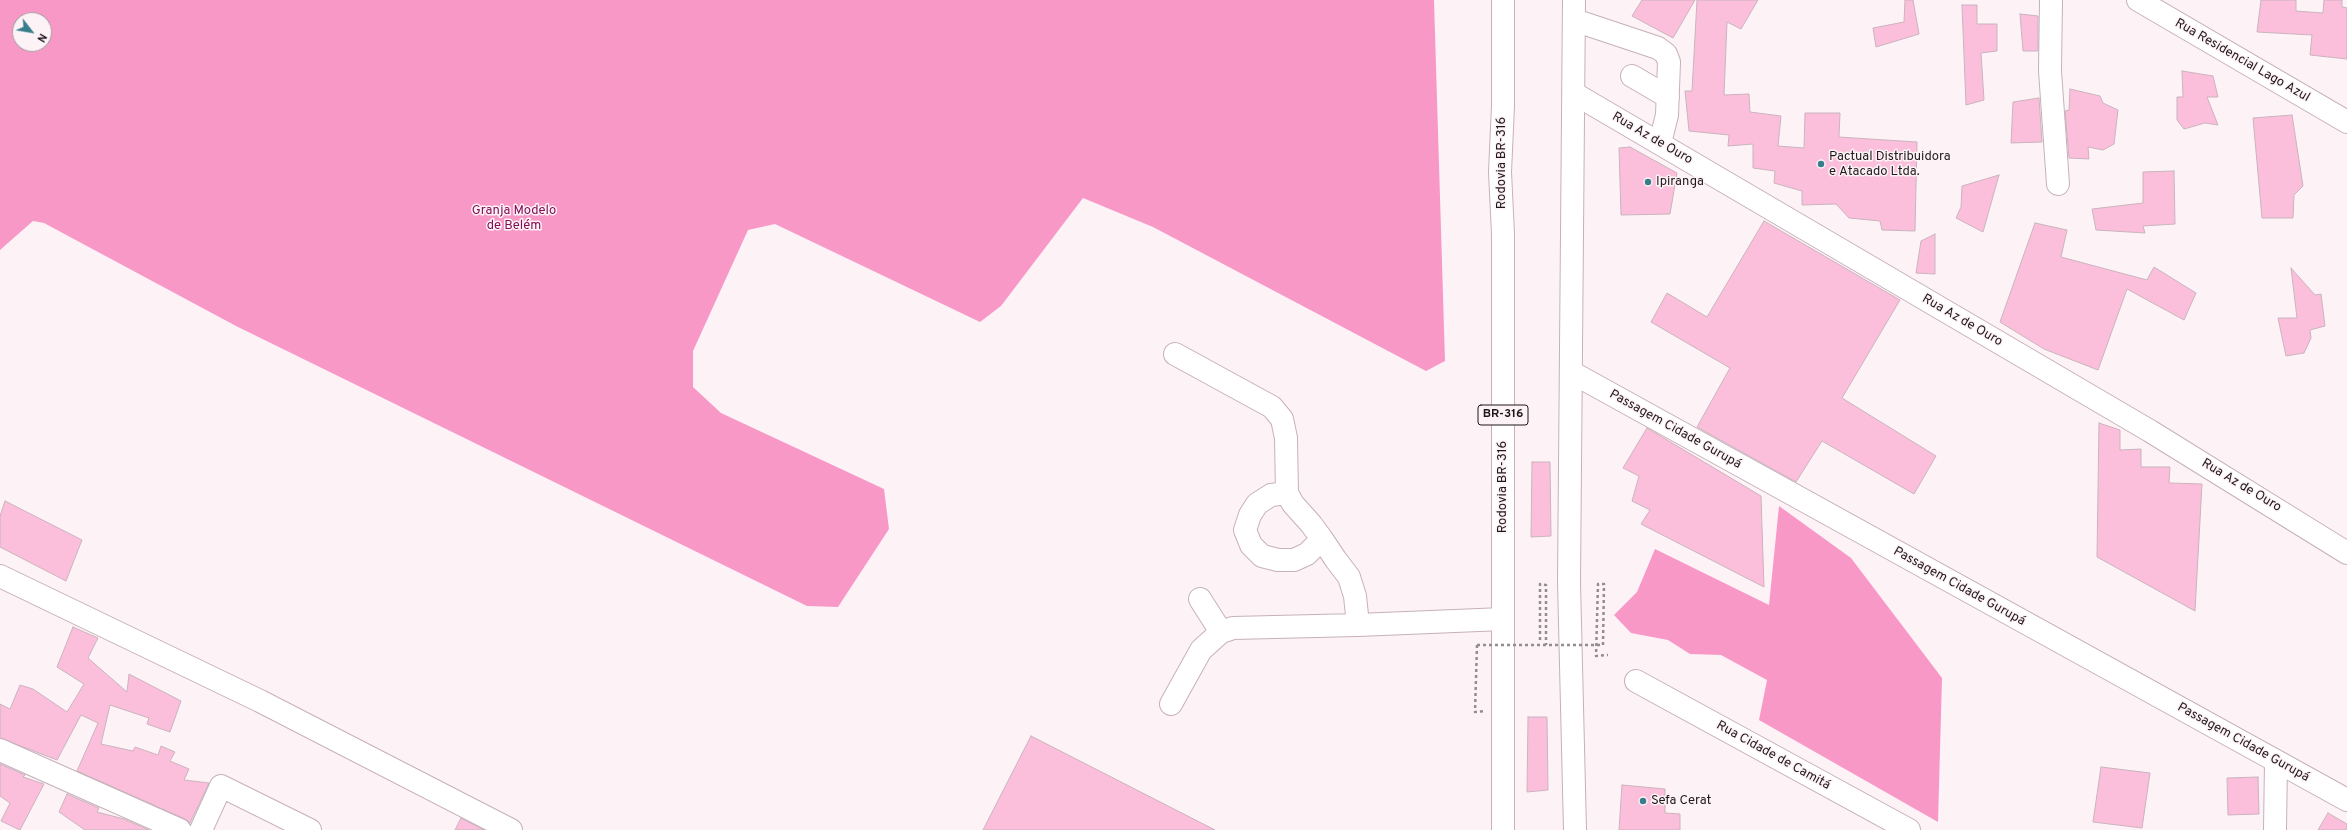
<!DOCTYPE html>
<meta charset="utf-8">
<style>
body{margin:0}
#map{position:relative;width:2347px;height:830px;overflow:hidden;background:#fdf3f7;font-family:Overpass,sans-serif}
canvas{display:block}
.north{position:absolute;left:12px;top:12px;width:40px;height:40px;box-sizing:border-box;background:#fdf3f7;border:1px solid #a49b9f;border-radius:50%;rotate:121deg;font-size:11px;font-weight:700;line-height:16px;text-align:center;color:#1f171b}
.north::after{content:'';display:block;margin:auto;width:14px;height:18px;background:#387e8a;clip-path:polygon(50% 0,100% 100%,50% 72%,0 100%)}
</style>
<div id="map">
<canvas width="2347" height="830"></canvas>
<div class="north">N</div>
</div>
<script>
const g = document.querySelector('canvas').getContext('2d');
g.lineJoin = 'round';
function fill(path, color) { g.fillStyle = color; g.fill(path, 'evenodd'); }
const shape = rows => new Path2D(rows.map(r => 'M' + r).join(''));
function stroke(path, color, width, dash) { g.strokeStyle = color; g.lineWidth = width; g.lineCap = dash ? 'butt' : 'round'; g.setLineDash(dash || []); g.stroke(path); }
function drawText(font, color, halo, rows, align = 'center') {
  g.font = font + ' Overpass,sans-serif'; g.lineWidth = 3; g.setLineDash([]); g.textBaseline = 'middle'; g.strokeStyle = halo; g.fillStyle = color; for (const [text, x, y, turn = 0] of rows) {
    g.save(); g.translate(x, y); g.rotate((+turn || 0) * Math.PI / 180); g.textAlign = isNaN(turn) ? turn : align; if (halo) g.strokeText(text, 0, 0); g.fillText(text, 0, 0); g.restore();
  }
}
const forest = shape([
 [0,0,1434,0,1445,361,1426,371,1153,227,1083,198,1001,306,980,322,775,224,748,230,693,351,693,387,721,413,884,489,889,529,838,607,807,606,236,326,44,223,33,221,0,250],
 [20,20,44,20,44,44,20,44],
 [1779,506,1851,558,1942,678,1938,822,1759,720,1767,680,1721,655,1690,654,1668,640,1631,633,1614,615,1637,592,1655,549,1769,605]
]);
const building = shape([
 [1642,0,1695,0,1673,38,1632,16,1642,0],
 [1697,0,1758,0,1741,29,1727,22,1724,95,1749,94,1750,112,1781,116,1778,146,1804,148,1805,113,1840,113,1839,137,1917,142,1915,231,1882,230,1880,221,1849,218,1836,204,1802,205,1802,191,1774,183,1775,171,1753,168,1753,144,1728,146,1729,135,1689,131,1685,91,1692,91,1697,0],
 [1905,0,1913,0,1919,34,1876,47,1873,28,1904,22,1905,0],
 [2261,0,2296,0,2296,11,2323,13,2324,0,2342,0,2342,7,2347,8,2347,59,2310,55,2312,35,2257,32,2261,0],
 [1962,5,1977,5,1977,24,1997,24,1997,51,1981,53,1984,100,1966,105,1962,5],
 [2020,14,2038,16,2038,51,2023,51,2020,14],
 [2182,71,2213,76,2218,97,2207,97,2218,125,2205,123,2184,129,2177,120,2177,97,2183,97,2182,71],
 [2070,89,2100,96,2103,103,2118,110,2114,144,2103,150,2088,147,2089,159,2069,158,2065,111,2069,110,2070,89],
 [2039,98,2042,142,2011,143,2013,102,2039,98],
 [2292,115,2303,186,2294,195,2293,218,2262,218,2253,118,2292,115],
 [1630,147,1677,173,1670,214,1621,215,1619,148,1630,147],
 [2174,171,2175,224,2143,226,2145,233,2096,230,2092,209,2143,203,2143,172,2174,171],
 [1999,175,1983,232,1956,218,1961,207,1962,186,1999,175],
 [1764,221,1900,300,1842,398,1936,456,1914,494,1822,441,1796,482,1697,427,1730,368,1651,322,1667,293,1707,317,1764,221],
 [2035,223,2067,230,2061,257,2147,280,2154,267,2196,293,2184,320,2127,289,2098,370,2044,349,2000,322,2035,223],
 [1935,234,1935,274,1916,273,1921,241,1935,234],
 [2291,268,2315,295,2321,294,2325,326,2310,330,2311,338,2304,353,2286,356,2278,318,2297,318,2291,268],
 [2099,423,2120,430,2120,450,2141,449,2141,467,2170,467,2169,483,2202,484,2195,611,2097,557,2099,423],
 [1647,428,1761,496,1764,587,1641,524,1650,510,1632,501,1639,476,1623,468,1647,428],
 [1532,462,1550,462,1551,536,1531,537,1532,462],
 [5,501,82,540,66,581,0,547,0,516,5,501],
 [73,627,98,638,88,658,127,692,129,674,181,701,170,732,147,724,149,718,110,705,101,744,133,751,135,747,158,755,161,746,175,752,170,761,189,769,184,780,209,783,190,823,185,819,77,771,98,723,81,715,57,760,0,738,0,704,10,709,20,685,33,689,67,712,84,684,57,667,73,627],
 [1528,717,1547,717,1548,790,1527,792,1528,717],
 [1031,736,1215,830,983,830,1031,736],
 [0,764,25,775,23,777,44,784,20,830,1,821,10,803,0,796,0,764],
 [2101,767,2150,773,2142,828,2093,822,2101,767],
 [2258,777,2259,814,2228,815,2227,778,2258,777],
 [1622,785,1665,789,1665,813,1680,814,1680,830,1619,830,1622,785],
 [67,794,99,808,97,812,124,819,149,830,85,830,59,812,67,794],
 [2328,813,2347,824,2347,830,2318,830,2328,813],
 [461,818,484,830,455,830,461,818]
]);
const path = shape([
 [1540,640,1540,584,1546,585,1546,645],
 [1477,645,1475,712,1485,711],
 [1603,645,1604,584,1598,584,1596,656,1608,655]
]);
const minor = shape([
 [2051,0,2050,71,2058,184],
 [2138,0,2347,122],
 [1574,20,1658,48,1666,54,1669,62,1667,115,1660,143],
 [1632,76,1668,97],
 [1575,94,2150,431,2347,553],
 [1175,354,1272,407,1282,419,1286,438,1287,493],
 [1571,372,2347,800],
 [0,576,260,701,511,830],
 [1200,599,1221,632],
 [1358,625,1503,619],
 [1636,681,1909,830],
 [1171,704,1201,650,1221,632,1233,628,1358,625,1355,596,1349,577,1336,560,1322,539,1311,524,1293,504,1287,493,1271,495,1257,504,1250,515,1245,530,1251,545,1262,556,1278,560,1294,560,1307,554,1322,539],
 [0,750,180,830],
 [201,830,221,786,310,830],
 [2275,830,2276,762]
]);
const highway = shape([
 [1503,0,1503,106,1500,172,1503,234,1503,830],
 [1574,0,1569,582,1575,830]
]);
const pathBridge = shape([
 [1477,645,1603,645]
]);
const markers = [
 [1821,164,4,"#387e8a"],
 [1648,182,4,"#387e8a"],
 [1643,801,4,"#387e8a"]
];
const shields = [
 [1503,415,50]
];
const shieldNames = [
 ["BR-316",1503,415]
];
const streetNames = [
 ["Rua Residencial Lago Azul",2242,61,30],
 ["Rua Az de Ouro",1652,139,30],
 ["Rodovia BR-316",1502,163,-90],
 ["Rua Az de Ouro",1962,321,30],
 ["Passagem Cidade Gurupá",1675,430,29],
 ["Rua Az de Ouro",2241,486,31],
 ["Rodovia BR-316",1503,487,-90],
 ["Passagem Cidade Gurupá",1959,587,29],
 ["Passagem Cidade Gurupá",2243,743,29],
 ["Rua Cidade de Camitá",1773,756,29]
];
const poiNames = [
 ["Pactual Distribuidora",1829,157],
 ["e Atacado Ltda.",1829,172],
 ["Ipiranga",1656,182],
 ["Sefa Cerat",1651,801]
];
const parkNames = [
 ["Granja Modelo",514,211],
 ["de Belém",514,226]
];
fill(forest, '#f898c7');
fill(building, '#fbbfdb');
stroke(building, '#cab3bd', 1);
stroke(minor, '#c7b0ba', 24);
stroke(highway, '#c7b0ba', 24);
stroke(path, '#958c90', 2.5, [3, 3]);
stroke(minor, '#fff', 22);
stroke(highway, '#fff', 22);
stroke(pathBridge, '#958c90', 2.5, [3, 3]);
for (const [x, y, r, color] of markers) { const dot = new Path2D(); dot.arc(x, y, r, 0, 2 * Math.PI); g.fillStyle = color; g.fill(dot); stroke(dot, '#fdf3f7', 1.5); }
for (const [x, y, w] of shields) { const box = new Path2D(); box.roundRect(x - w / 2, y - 10, w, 20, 3); g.fillStyle = '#fdf3f7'; g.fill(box); stroke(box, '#1f171b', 1); }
drawText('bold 12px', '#1f171b', null, shieldNames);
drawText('13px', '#1f171b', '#fdf3f7', streetNames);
drawText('13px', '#1f171b', '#fdf3f7', poiNames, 'left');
drawText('13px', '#800d55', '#fdf3f7', parkNames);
</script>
